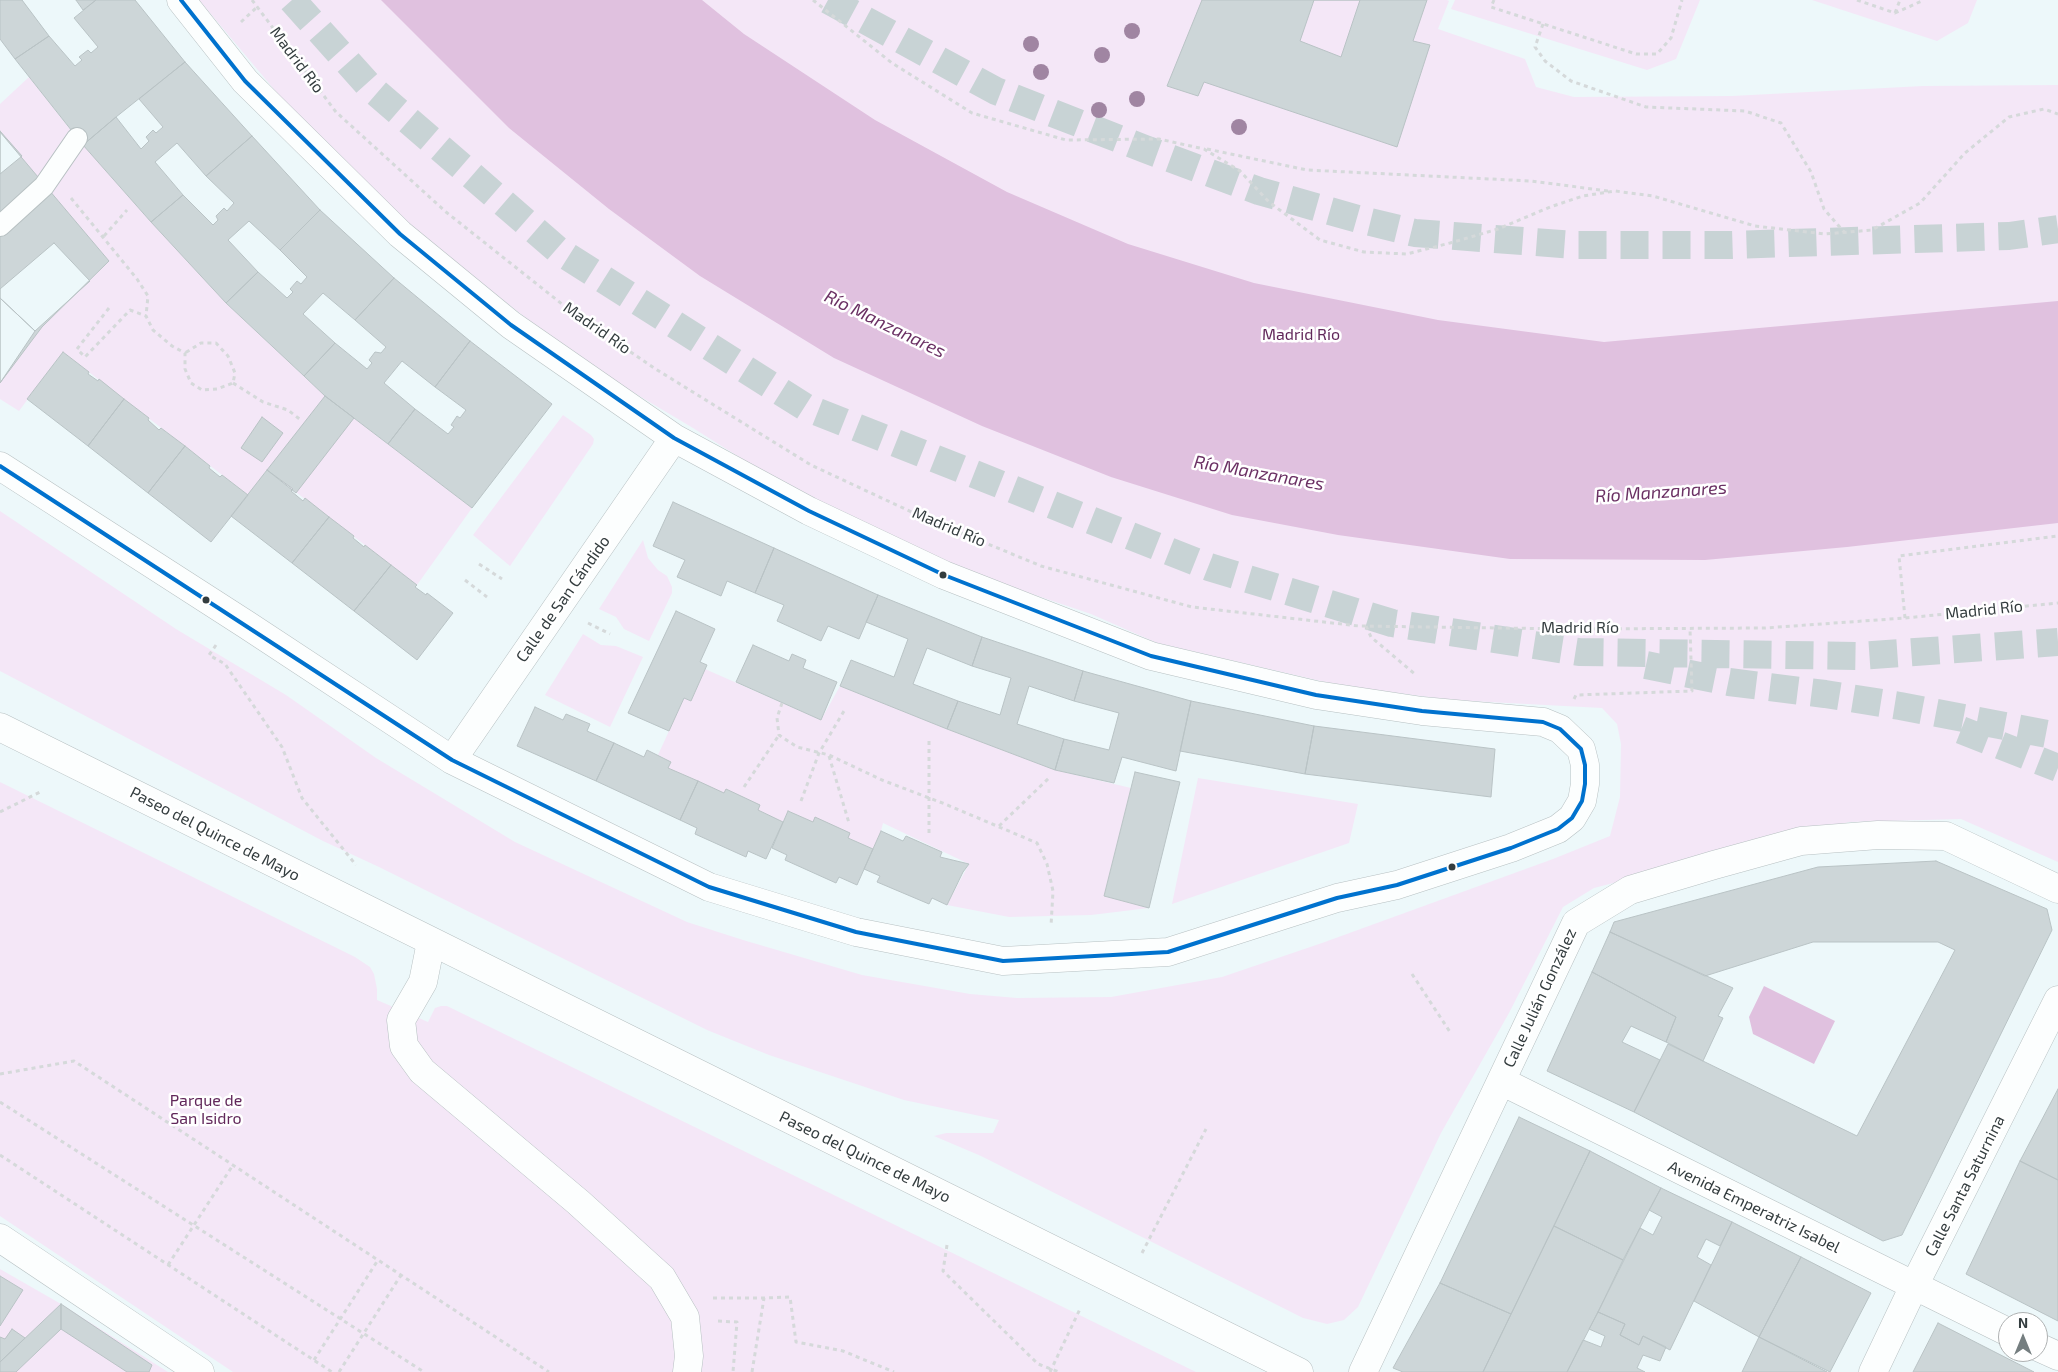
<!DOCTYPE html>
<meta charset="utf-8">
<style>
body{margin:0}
#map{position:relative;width:2058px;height:1372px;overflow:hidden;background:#edf8fa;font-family:"Exo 2",sans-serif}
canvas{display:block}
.north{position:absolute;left:1998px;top:1312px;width:50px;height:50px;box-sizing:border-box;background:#fff;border:1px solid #aeb1b2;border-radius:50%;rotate:0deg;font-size:14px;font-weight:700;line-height:20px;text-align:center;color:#343d3f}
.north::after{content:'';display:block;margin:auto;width:18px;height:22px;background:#757e80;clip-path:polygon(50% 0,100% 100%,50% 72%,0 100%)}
</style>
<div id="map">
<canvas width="2058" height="1372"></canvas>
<div class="north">N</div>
</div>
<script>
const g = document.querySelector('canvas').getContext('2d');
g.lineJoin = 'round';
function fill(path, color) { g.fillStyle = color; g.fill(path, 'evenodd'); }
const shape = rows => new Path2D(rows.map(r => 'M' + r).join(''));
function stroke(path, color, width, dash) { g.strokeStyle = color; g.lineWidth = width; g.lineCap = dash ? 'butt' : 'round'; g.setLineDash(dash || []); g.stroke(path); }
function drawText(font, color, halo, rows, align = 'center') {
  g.font = font + ' "Exo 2",sans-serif'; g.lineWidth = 5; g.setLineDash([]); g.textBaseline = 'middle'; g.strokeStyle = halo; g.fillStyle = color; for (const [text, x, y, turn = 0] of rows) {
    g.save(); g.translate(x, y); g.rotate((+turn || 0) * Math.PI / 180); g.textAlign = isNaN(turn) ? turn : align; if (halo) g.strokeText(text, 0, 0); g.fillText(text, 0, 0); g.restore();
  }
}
const green = shape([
 [199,0,1447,0,1449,1,1438,29,1525,59,1536,87,1574,97,1732,96,1923,86,2058,85,2058,862,1961,819,1849,822,1594,888,1563,907,1509,1013,1441,1133,1358,1307,1344,1320,1327,1324,1303,1318,981,1156,934,1136,946,1133,993,1133,999,1120,904,1100,769,1055,707,1030,379,867,323,841,0,671,0,511,176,629,286,695,376,758,515,842,687,922,743,940,862,975,970,994,1017,998,1111,997,1222,977,1322,943,1553,859,1610,836,1620,797,1621,744,1617,724,1602,708,1452,700,1342,686,1157,643,1091,614,955,568,876,532,747,462,693,428,584,363,396,217,278,94],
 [1455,0,1700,0,1676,59,1647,70,1451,9],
 [1812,0,1977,0,1968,23,1937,41],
 [29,77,77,138,151,222,226,303,325,396,472,508,417,585,267,470,248,495,63,352,19,411,0,399,0,383,42,327,109,261,0,132,0,104],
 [563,415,591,435,594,439,593,444,510,566,473,535],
 [643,540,648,558,658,570,667,576,672,587,672,593,649,641,624,629,616,617,599,609],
 [583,634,601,645,616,646,643,657,610,727,545,695],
 [705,669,821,720,840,686,947,729,1055,770,1131,788,1104,896,1149,908,1091,915,1009,917,947,905,969,864,883,823,881,831,873,849,788,811,783,822,668,768,671,762,658,755,684,698,691,701],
 [1198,778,1358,804,1349,843,1172,904],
 [0,782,355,957,370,967,374,974,377,989,377,1000,428,1022,435,1008,441,1006,447,1006,1196,1372,233,1372,0,1216],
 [0,1269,61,1304,168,1372,0,1372]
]);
const water = shape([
 [381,0,702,0,744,34,875,120,1007,192,1128,244,1254,283,1438,320,1604,342,2058,301,2058,523,1847,547,1705,560,1510,559,1338,535,1232,515,1111,477,982,426,834,358,700,276,609,209,509,128],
 [1764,986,1835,1021,1814,1064,1753,1034,1749,1017]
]);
const building = shape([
 [0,0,22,0,49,36,15,59,0,39,0,0],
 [76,0,96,0,83,10,76,0],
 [96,0,135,0,185,62,116,117,83,145,15,59,49,36,75,66,82,60,79,57,88,50,91,53,98,47,74,18,96,0],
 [1202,0,1427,0,1413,41,1430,45,1397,147,1204,82,1198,96,1167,86,1202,0],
 [1314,0,1360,0,1341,57,1300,41,1314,0],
 [185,62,252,136,206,176,177,143,155,162,183,195,151,222,83,145,116,117,141,149,149,141,146,137,153,130,156,133,163,127,139,99,185,62],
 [0,131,22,156,0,174,0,131],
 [0,132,109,261,42,327,0,383,0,132],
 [252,136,320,210,280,250,249,221,228,240,258,272,226,303,151,222,183,195,213,225,218,220,216,216,224,208,227,211,234,203,206,176,252,136],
 [320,210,394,278,355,320,323,293,303,314,335,343,304,376,226,303,258,272,287,298,293,292,290,289,297,281,301,284,307,277,280,250,320,210],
 [54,243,90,281,35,331,0,298,0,289,54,243],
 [394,278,470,341,435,387,402,361,384,383,415,409,388,444,325,396,304,376,335,343,367,369,372,363,369,360,375,352,381,353,386,347,355,320,394,278],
 [0,298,35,331,0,383,0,298],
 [470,341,552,404,472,508,388,444,415,409,448,434,454,427,451,425,457,416,460,418,466,410,435,387,470,341],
 [63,352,89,372,88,374,98,381,99,379,124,399,88,446,27,399,63,352],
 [325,396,354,418,296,493,267,470,325,396],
 [124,399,149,418,148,420,159,430,161,428,185,446,148,493,88,446,124,399],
 [262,417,283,433,262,462,241,448,262,417],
 [185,446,210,466,209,468,220,477,222,475,248,495,211,542,148,493,185,446],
 [267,470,293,489,291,491,303,501,305,498,329,517,292,563,231,516,267,470],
 [673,502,774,548,755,593,727,581,721,596,677,577,685,560,653,546,673,502],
 [329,517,354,536,353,538,364,547,365,545,391,565,354,611,292,563,329,517],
 [774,548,878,595,859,639,828,626,821,641,777,621,784,605,755,593,774,548],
 [391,565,417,585,415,587,426,595,427,593,453,613,417,660,354,611,391,565],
 [878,595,982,637,972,666,927,648,913,684,958,701,947,729,840,686,851,660,894,677,908,639,866,622,878,595],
 [676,611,715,629,700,662,707,665,691,701,684,698,669,731,628,713,676,611],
 [982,637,1083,671,1074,701,1029,686,1017,724,1064,739,1055,770,947,729,958,701,1000,715,1011,678,972,666,982,637],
 [753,645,789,661,792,654,806,660,803,668,837,682,821,720,736,682,753,645],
 [1083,671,1191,701,1176,771,1122,757,1114,783,1055,770,1064,739,1109,750,1119,713,1074,701,1083,671],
 [1191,701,1314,726,1305,774,1180,751,1191,701],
 [535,707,563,720,566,714,590,724,587,731,614,743,596,781,517,746,535,707],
 [1314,726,1495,749,1491,797,1305,774,1314,726],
 [614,743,644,757,647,750,671,762,668,768,698,781,680,820,596,781,614,743],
 [1135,772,1180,782,1149,908,1104,896,1135,772],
 [698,781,724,793,726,789,760,805,758,810,783,822,766,859,748,851,746,857,695,834,697,828,680,820,698,781],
 [788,811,813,822,815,817,850,833,848,838,873,849,857,885,839,877,836,883,785,860,787,855,772,848,788,811],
 [881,831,903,841,906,836,942,852,940,857,969,864,963,872,947,905,932,898,929,904,877,882,880,876,864,869,881,831],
 [1936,861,2047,909,2052,930,1902,1235,1883,1241,1634,1112,1668,1044,1857,1136,1955,950,1938,942,1813,942,1705,976,1610,932,1614,922,1818,867,1936,861],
 [1610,932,1733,988,1718,1016,1723,1018,1703,1061,1666,1042,1676,1017,1592,972,1610,932],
 [1592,972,1676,1017,1666,1042,1631,1026,1622,1042,1660,1060,1634,1112,1547,1071,1592,972],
 [2058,1089,2058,1180,2020,1161,2058,1089],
 [1519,1117,1590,1151,1511,1314,1440,1283,1519,1117],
 [1590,1151,1661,1188,1623,1260,1554,1226,1590,1151],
 [2020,1161,2058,1180,2058,1321,1966,1274,2020,1161],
 [1661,1188,1732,1222,1720,1246,1706,1239,1697,1257,1711,1265,1670,1350,1643,1336,1639,1345,1620,1335,1625,1324,1598,1312,1640,1228,1653,1235,1662,1217,1649,1210,1661,1188],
 [1732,1222,1801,1257,1759,1337,1694,1301,1732,1222],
 [1554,1226,1623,1260,1598,1312,1567,1372,1483,1372,1554,1226],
 [1801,1257,1871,1293,1830,1372,1759,1337,1801,1257],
 [0,1276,23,1290,0,1326,0,1276],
 [1440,1283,1511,1314,1483,1372,1403,1372,1393,1368,1440,1283],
 [61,1304,152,1365,149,1372,127,1372,61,1329,61,1304],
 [61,1304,61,1329,16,1372,0,1372,0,1362,61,1304],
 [1598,1312,1625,1324,1620,1335,1639,1345,1643,1336,1666,1347,1660,1361,1643,1355,1637,1368,1645,1372,1567,1372,1583,1340,1601,1347,1605,1336,1589,1329,1598,1312],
 [1938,1323,2034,1372,1913,1372,1938,1323],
 [12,1329,25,1338,0,1362,0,1337,5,1339,12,1329],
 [1759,1337,1827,1372,1742,1372,1759,1337]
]);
const highwayTunnel = shape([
 [292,0,371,88,559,251,805,407,1209,567,1392,623,1579,652,1859,656,2058,642],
 [828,0,996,91,1145,149,1259,191,1358,219,1415,233,1575,245,1730,245,2009,236,2058,229],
 [1646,665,1729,682,1825,694,1900,706,2058,736],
 [1961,730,2058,768]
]);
const path = shape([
 [252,0,336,112,446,212,567,308,654,368,811,465,918,515,1041,566,1192,607,1359,626,1570,629,1765,628,1905,618,2058,603],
 [813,0,892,63,972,113,1066,140,1159,139,1204,149,1240,171,1269,202,1320,240,1364,252,1407,254,1450,243,1498,229,1550,207,1583,196,1615,191,1653,196,1755,226,1825,234,1872,230,1920,203,1965,153,2009,117,2044,109,2058,114],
 [1494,0,1491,7,1636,54,1657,54,1671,38,1682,0],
 [1857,0,1895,13,1924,0],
 [1895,13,1900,0],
 [241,22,257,7],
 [1543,24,1535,47,1545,61,1571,81,1646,107,1745,111,1781,123,1811,172,1824,209,1844,232],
 [1207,149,1307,170,1531,181,1608,191],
 [71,198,137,279,148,296,146,316],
 [104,236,127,210],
 [109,308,77,349,85,357,130,310,146,316,153,330,172,346,185,353,185,369,191,383,202,390,217,389,233,383,235,373,228,356,216,343,201,343,185,353],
 [233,383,263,402,288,410,302,421],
 [479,564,502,579],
 [465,580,487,597],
 [1905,618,1899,556,2058,536],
 [588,623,610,634],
 [1366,626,1371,637,1416,675],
 [216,645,209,655,225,664,282,747,302,798,356,865],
 [1574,699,1576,695,1692,691,1690,629],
 [782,703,777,718,779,735,797,747,829,755,882,780,945,804,1037,843,1047,864,1053,891,1051,926],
 [929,741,929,833],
 [829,756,849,823],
 [744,787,779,735],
 [801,801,819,753,844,711],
 [0,812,40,792],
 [999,826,1049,778],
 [1412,974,1450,1032],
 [0,1074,74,1061,549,1372],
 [0,1102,424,1372],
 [0,1155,332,1372],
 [947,1245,943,1271,1038,1364,1059,1372],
 [1142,1253,1206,1129],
 [168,1265,233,1165],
 [713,1298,764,1298],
 [718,1321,737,1322,733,1372],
 [314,1360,378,1260],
 [339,1372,401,1275],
 [752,1372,764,1298,790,1297,796,1342,843,1351,894,1372],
 [1050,1372,1080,1309]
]);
const lane = shape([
 [0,226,44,186,77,138]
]);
const street = shape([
 [0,466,247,625,452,760,709,887,856,932,1003,961,1168,952,1337,898,1397,885,1511,848,1558,829,1572,818,1582,801,1585,784,1585,765,1581,749,1560,729,1543,722,1422,711,1316,695,1151,656,944,575,809,511,674,438,511,325,400,234,245,81,181,0],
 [452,760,674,438],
 [431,942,423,982,401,1020,404,1046,422,1071,578,1202,662,1278,685,1317,689,1356,687,1372],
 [1501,1081,2008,1332],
 [0,1238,200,1372],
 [2038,1347,2058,1356],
 [1363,1372,1576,923,1630,890,1714,865,1801,841,1878,835,1946,836,2058,889],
 [1873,1372,1914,1286,2058,1000]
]);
const secondary = shape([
 [0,727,1299,1372]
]);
const bus1 = shape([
 [0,466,452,760,709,887,856,932,1003,961,1168,952,1337,898,1397,885,1511,848,1558,829,1572,818,1582,801,1585,784,1585,765,1581,749,1560,729,1543,722,1422,711,1316,695,1151,656,944,575,809,511,674,438,511,325,400,234,245,81,181,0]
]);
const trees = [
 [1132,31],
 [1031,44],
 [1102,55],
 [1041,72],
 [1137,99],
 [1099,110],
 [1239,127]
];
const markers = [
 [943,575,4.5,"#343d3f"],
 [206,600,4.5,"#343d3f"],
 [1452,867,4.5,"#343d3f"]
];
const streetNames = [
 ["Madrid Río",297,60,53],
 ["Madrid Río",597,328,35],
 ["Madrid Río",949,527,23],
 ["Calle de San Cándido",563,599,-55],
 ["Madrid Río",1984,610,-6],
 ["Madrid Río",1580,628],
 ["Paseo del Quince de Mayo",215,834,27],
 ["Calle Julián González",1540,998,-65],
 ["Paseo del Quince de Mayo",865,1157,26],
 ["Calle Santa Saturnina",1965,1186,-63],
 ["Avenida Emperatriz Isabel",1754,1207,26]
];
const parkNames = [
 ["Madrid Río",1301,335],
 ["Parque de",206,1101],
 ["San Isidro",206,1119]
];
const waterNames = [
 ["Río Manzanares",885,324,26],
 ["Río Manzanares",1259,473,10],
 ["Río Manzanares",1661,492,-4]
];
fill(green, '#f4e7f7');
fill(water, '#e0c1df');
fill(building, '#cdd6d8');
stroke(building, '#b9c3c5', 1);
stroke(highwayTunnel, '#c8d3d5', 28, [28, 14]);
stroke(lane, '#b7c0c2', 22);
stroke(street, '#b7c0c2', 29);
stroke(secondary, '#b7c0c2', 29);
stroke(path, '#d5d9da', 3, [4, 4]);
stroke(lane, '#fcfefe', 20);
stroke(street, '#fcfefe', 28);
stroke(secondary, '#fcfefe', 28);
stroke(bus1, '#0072ce', 4);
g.fillStyle = '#a085a2';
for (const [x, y] of trees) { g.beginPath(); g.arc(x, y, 8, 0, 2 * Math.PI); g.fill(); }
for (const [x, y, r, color] of markers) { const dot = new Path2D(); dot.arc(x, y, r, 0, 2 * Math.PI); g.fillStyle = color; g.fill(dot); stroke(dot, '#fff', 2); }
drawText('16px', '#343d3f', '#fff', streetNames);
drawText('16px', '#61275a', '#fff', parkNames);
drawText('italic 18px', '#6b3164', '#fff', waterNames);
</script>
